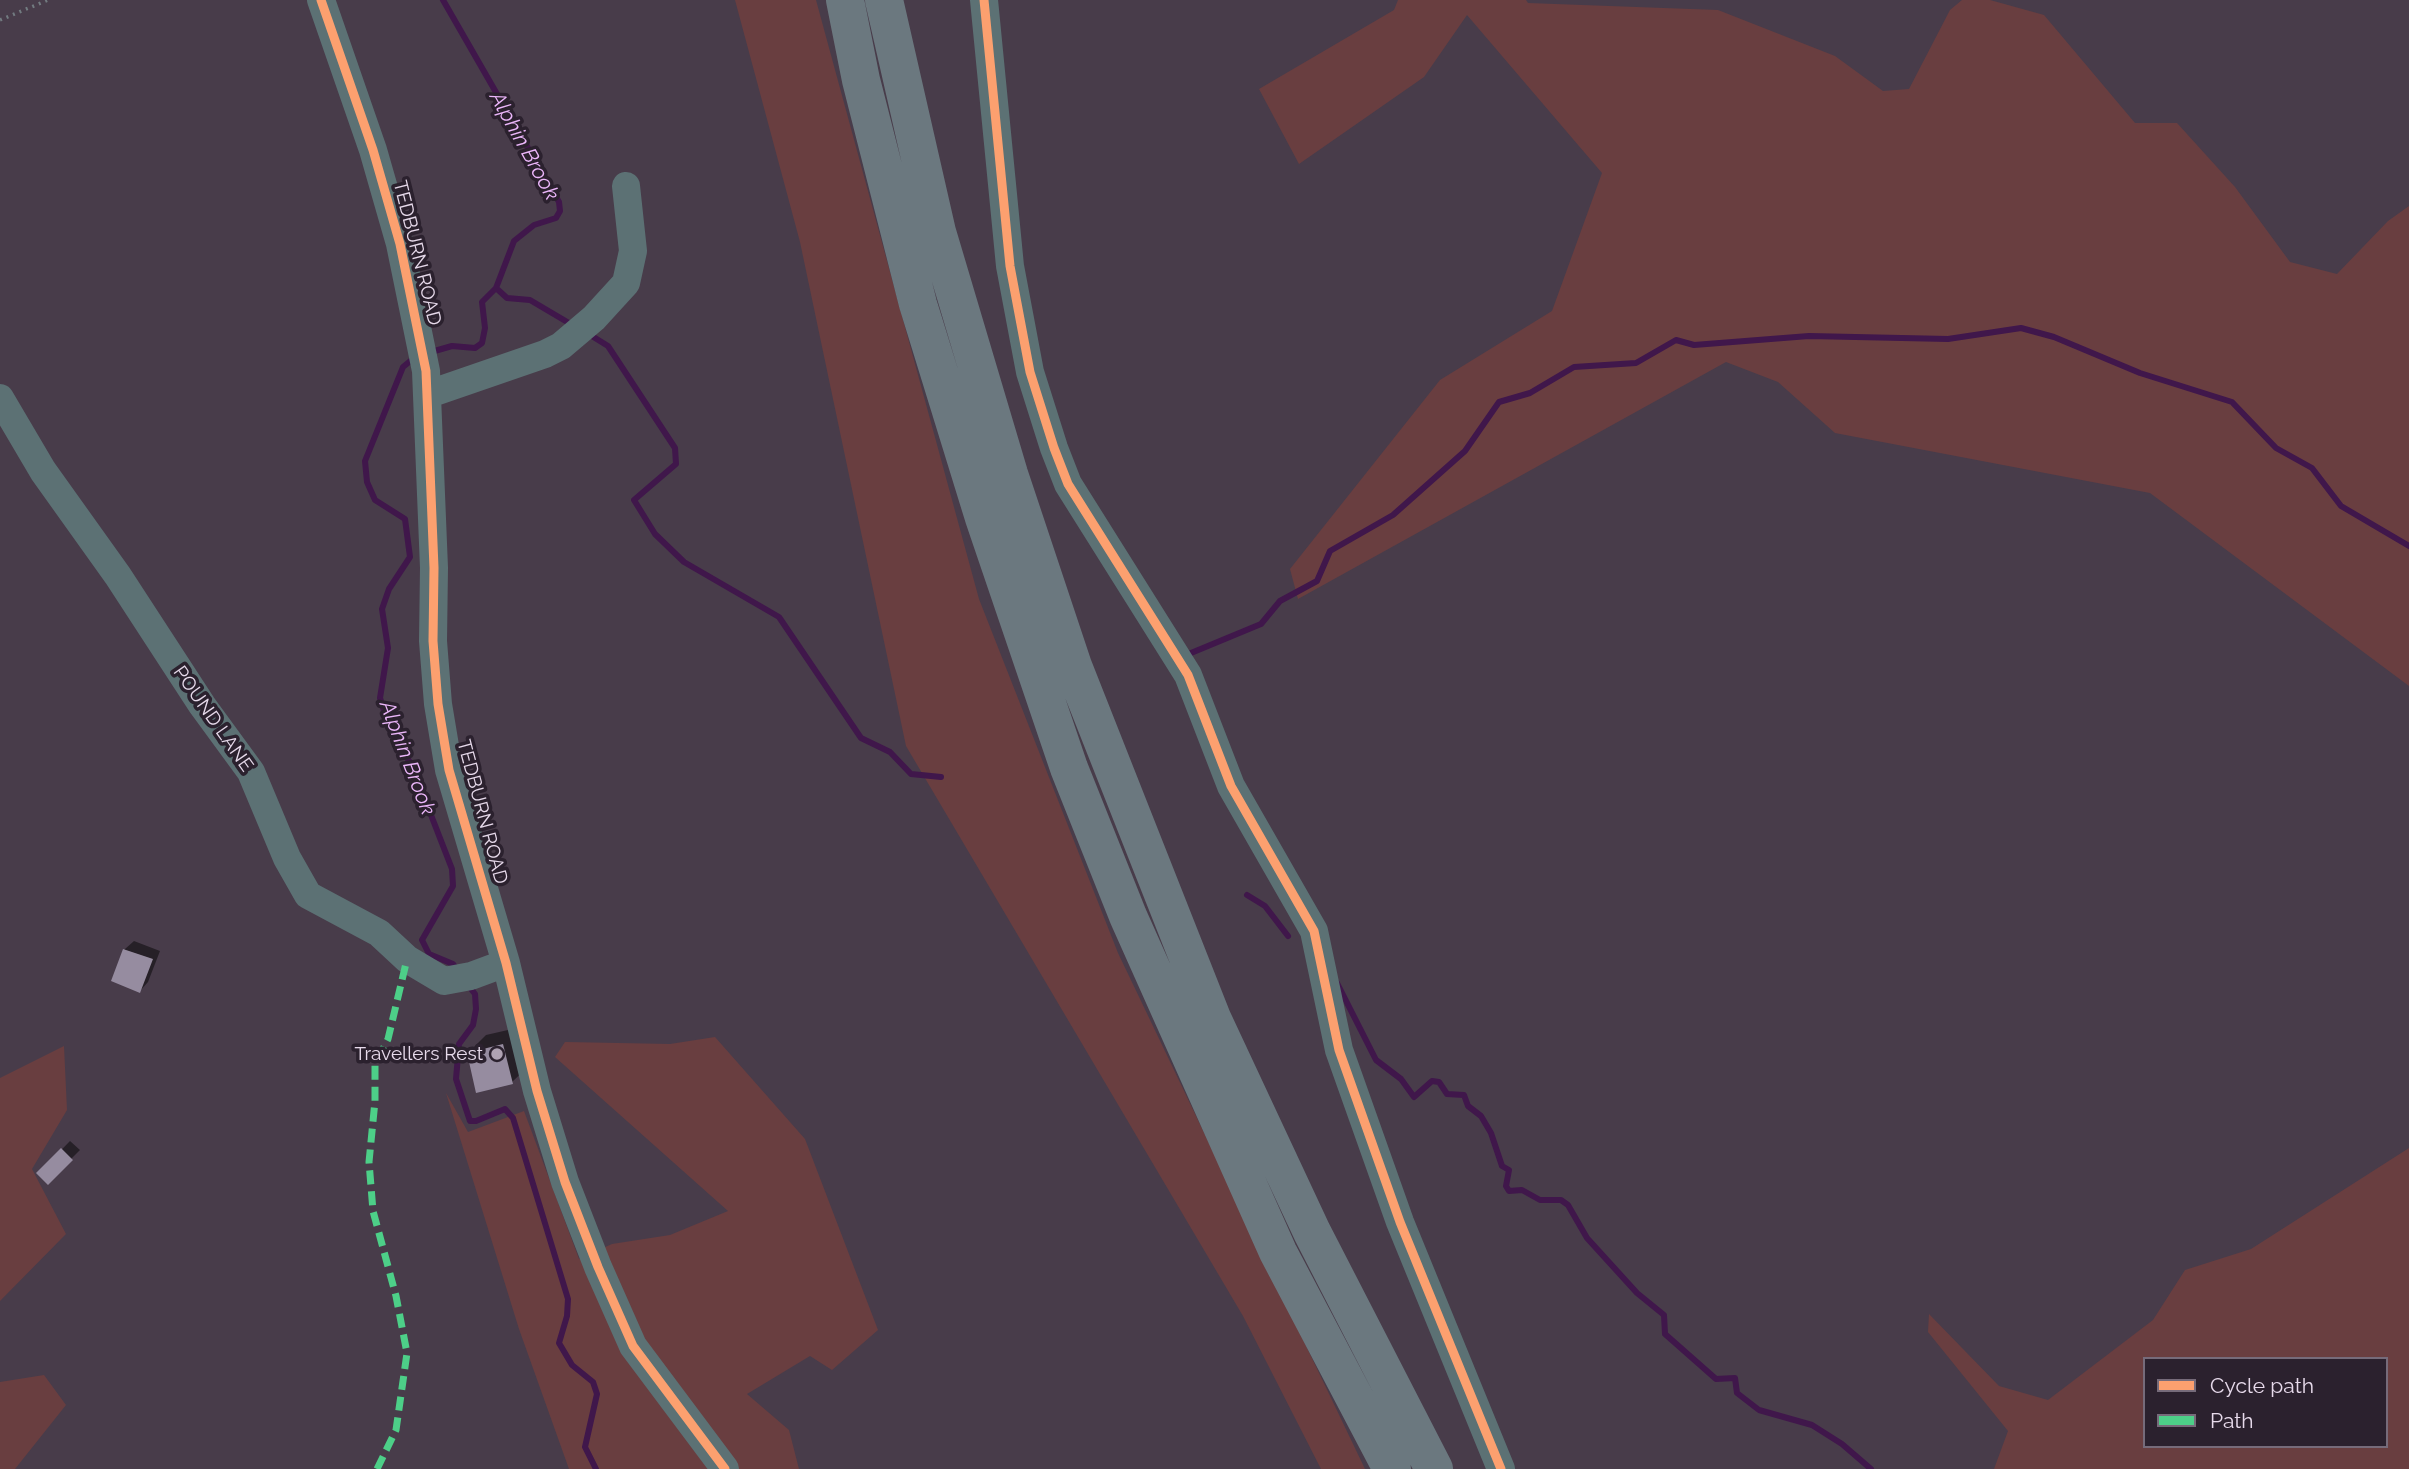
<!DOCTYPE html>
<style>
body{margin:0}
#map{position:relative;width:2409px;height:1469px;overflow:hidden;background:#483c4a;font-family:Raleway,sans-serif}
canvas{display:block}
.legend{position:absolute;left:2143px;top:1357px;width:245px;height:91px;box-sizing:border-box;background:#2b212e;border:2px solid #766b7a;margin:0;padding:9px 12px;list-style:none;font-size:21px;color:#e7daeb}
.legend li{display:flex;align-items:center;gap:14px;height:35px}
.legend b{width:35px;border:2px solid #766b7a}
</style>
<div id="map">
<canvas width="2409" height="1469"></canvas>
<ul class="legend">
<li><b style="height:9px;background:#fca06f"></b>Cycle path</li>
<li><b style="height:9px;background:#4dcf88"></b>Path</li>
</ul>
</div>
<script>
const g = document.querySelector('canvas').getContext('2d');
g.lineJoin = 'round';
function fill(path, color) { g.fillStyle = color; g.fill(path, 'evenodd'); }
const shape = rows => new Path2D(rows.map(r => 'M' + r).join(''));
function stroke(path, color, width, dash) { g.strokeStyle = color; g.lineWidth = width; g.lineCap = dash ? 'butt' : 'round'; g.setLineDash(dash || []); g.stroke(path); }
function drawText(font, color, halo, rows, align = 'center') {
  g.font = font + ' Raleway,sans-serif'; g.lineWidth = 7; g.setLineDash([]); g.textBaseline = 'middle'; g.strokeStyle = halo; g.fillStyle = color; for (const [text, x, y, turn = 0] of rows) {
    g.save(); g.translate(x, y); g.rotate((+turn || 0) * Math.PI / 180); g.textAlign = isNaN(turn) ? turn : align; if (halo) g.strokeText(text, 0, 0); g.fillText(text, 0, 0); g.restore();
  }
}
const green = shape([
 [735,0,816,0,979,599,1118,953,1365,1469,1321,1469,1243,1316,906,746,800,242],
 [1398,0,1526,0,1528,3,1718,10,1835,56,1883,91,1909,89,1950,10,1962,0,1990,0,2044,15,2135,123,2177,123,2235,187,2290,262,2337,274,2388,221,2409,206,2409,686,2150,493,1835,433,1778,382,1726,362,1298,599,1290,569,1440,380,1552,311,1602,173,1467,15,1424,77,1299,164,1259,89,1394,10],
 [715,1037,805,1139,878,1330,832,1370,810,1356,747,1394,789,1430,799,1469,569,1469,519,1329,446,1093,468,1132,524,1111,579,1259,612,1244,670,1235,728,1211,555,1057,565,1042,670,1044],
 [64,1046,67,1110,32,1169,66,1234,0,1301,0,1078],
 [2409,1148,2409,1469,1994,1469,2008,1431,1928,1332,1929,1314,1999,1386,2048,1400,2153,1320,2185,1270,2251,1249],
 [2145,1359,2386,1359,2386,1446,2145,1446],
 [44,1375,66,1405,15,1469,0,1469,0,1382]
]);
const shadow = shape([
 [134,941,160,951,148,982,140,991,113,980,125,949],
 [521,1027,530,1065,512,1082,468,1053,486,1035],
 [70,1141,80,1150,48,1182,39,1173]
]);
const stream = shape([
 [496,288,507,298,530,300,574,326],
 [587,333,608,346,675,448,676,464,634,500,655,534,684,562,779,617,861,738,890,752,911,774,941,777],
 [431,352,452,346,475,348,482,343,485,328,482,302,496,288,514,241,534,225,556,218,560,211,559,202,443,0],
 [414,358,403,367,365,461,367,482,375,500,405,519,410,557,389,589,382,609,388,648,380,698,390,729,412,766,452,869,453,886,422,940,429,954,453,964,458,971],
 [1191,653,1261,624,1280,601,1317,581,1330,551,1393,515,1465,451,1499,402,1530,393,1574,367,1636,363,1676,340,1694,345,1809,336,1948,339,2021,328,2054,337,2140,373,2232,402,2276,448,2312,468,2341,506,2409,546],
 [1247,895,1265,906,1288,936],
 [1337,983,1376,1060,1401,1079,1414,1097,1432,1081,1439,1082,1447,1094,1464,1095,1468,1106,1481,1116,1491,1133,1502,1166,1509,1170,1506,1186,1509,1191,1522,1190,1540,1200,1561,1200,1568,1205,1587,1238,1637,1293,1664,1315,1665,1334,1716,1379,1735,1378,1737,1393,1759,1410,1812,1425,1842,1444,1871,1469],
 [468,985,475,994,476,1009,473,1025,459,1044,456,1079,470,1121,476,1121,505,1109,513,1118,568,1299,567,1316,559,1343,572,1365,593,1382,597,1394,585,1447,596,1469]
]);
const building = shape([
 [123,949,153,959,140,993,111,981],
 [503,1044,513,1084,476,1093,467,1053],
 [61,1148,73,1160,48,1185,36,1173]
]);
const path = shape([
 [0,20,48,0]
]);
const minor = shape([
 [321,0,373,150,400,244,426,371,434,568,433,641,438,704,449,770,506,963,537,1091,565,1182,598,1267,633,1346,725,1469],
 [984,0,1010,266,1030,372,1054,448,1068,484,1188,675,1231,786,1314,931,1339,1050,1400,1222,1501,1469],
 [429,394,545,354,561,346,594,318,626,283,633,251,626,186],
 [0,398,43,471,118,576,202,705,251,772,287,858,308,895,379,933,407,959,444,981,471,976,506,963]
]);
const highway = shape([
 [845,0,861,80,918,304,984,518,1069,768,1128,916,1278,1252,1392,1469],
 [884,0,937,232,1009,474,1073,666,1212,1018,1312,1232,1434,1469]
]);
const quiet = shape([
 [377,1469,396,1430,407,1353,396,1296,373,1211,369,1162,375,1101,375,1065,388,1039,407,959]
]);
const cycleway = shape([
 [321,0,373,150,400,244,426,371,434,568,433,641,438,704,449,770,506,963,537,1091,565,1182,598,1267,633,1346,725,1469],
 [984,0,1010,266,1030,372,1054,448,1068,484,1188,675,1231,786,1314,931,1339,1050,1400,1222,1501,1469]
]);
const markers = [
 [497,1054,7,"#afa3b3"]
];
const streetNames = [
 ["TEDBURN ROAD",417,253,76],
 ["POUND LANE",213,719,55],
 ["TEDBURN ROAD",482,812,75]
];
const poiNames = [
 ["Travellers Rest",483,1054]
];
const waterNames = [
 ["Alphin Brook",524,146,61],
 ["Alphin Brook",407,758,69]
];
fill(green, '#693e40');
fill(shadow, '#0007');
stroke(stream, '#40174b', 6);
fill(building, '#968ca0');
stroke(path, '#727b80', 3.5, [2, 5]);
stroke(minor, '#5c7174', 28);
stroke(highway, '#6b787f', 38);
stroke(quiet, '#4dcf88', 7, [14, 7]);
stroke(cycleway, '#fca06f', 9);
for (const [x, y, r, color] of markers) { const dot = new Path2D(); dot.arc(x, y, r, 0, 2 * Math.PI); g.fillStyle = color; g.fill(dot); stroke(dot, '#2b212e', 2.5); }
drawText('19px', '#e7daeb', '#2b212e', streetNames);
drawText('19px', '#e7daeb', '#2b212e', poiNames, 'right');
drawText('italic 21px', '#ebb6fa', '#2b212e', waterNames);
</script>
